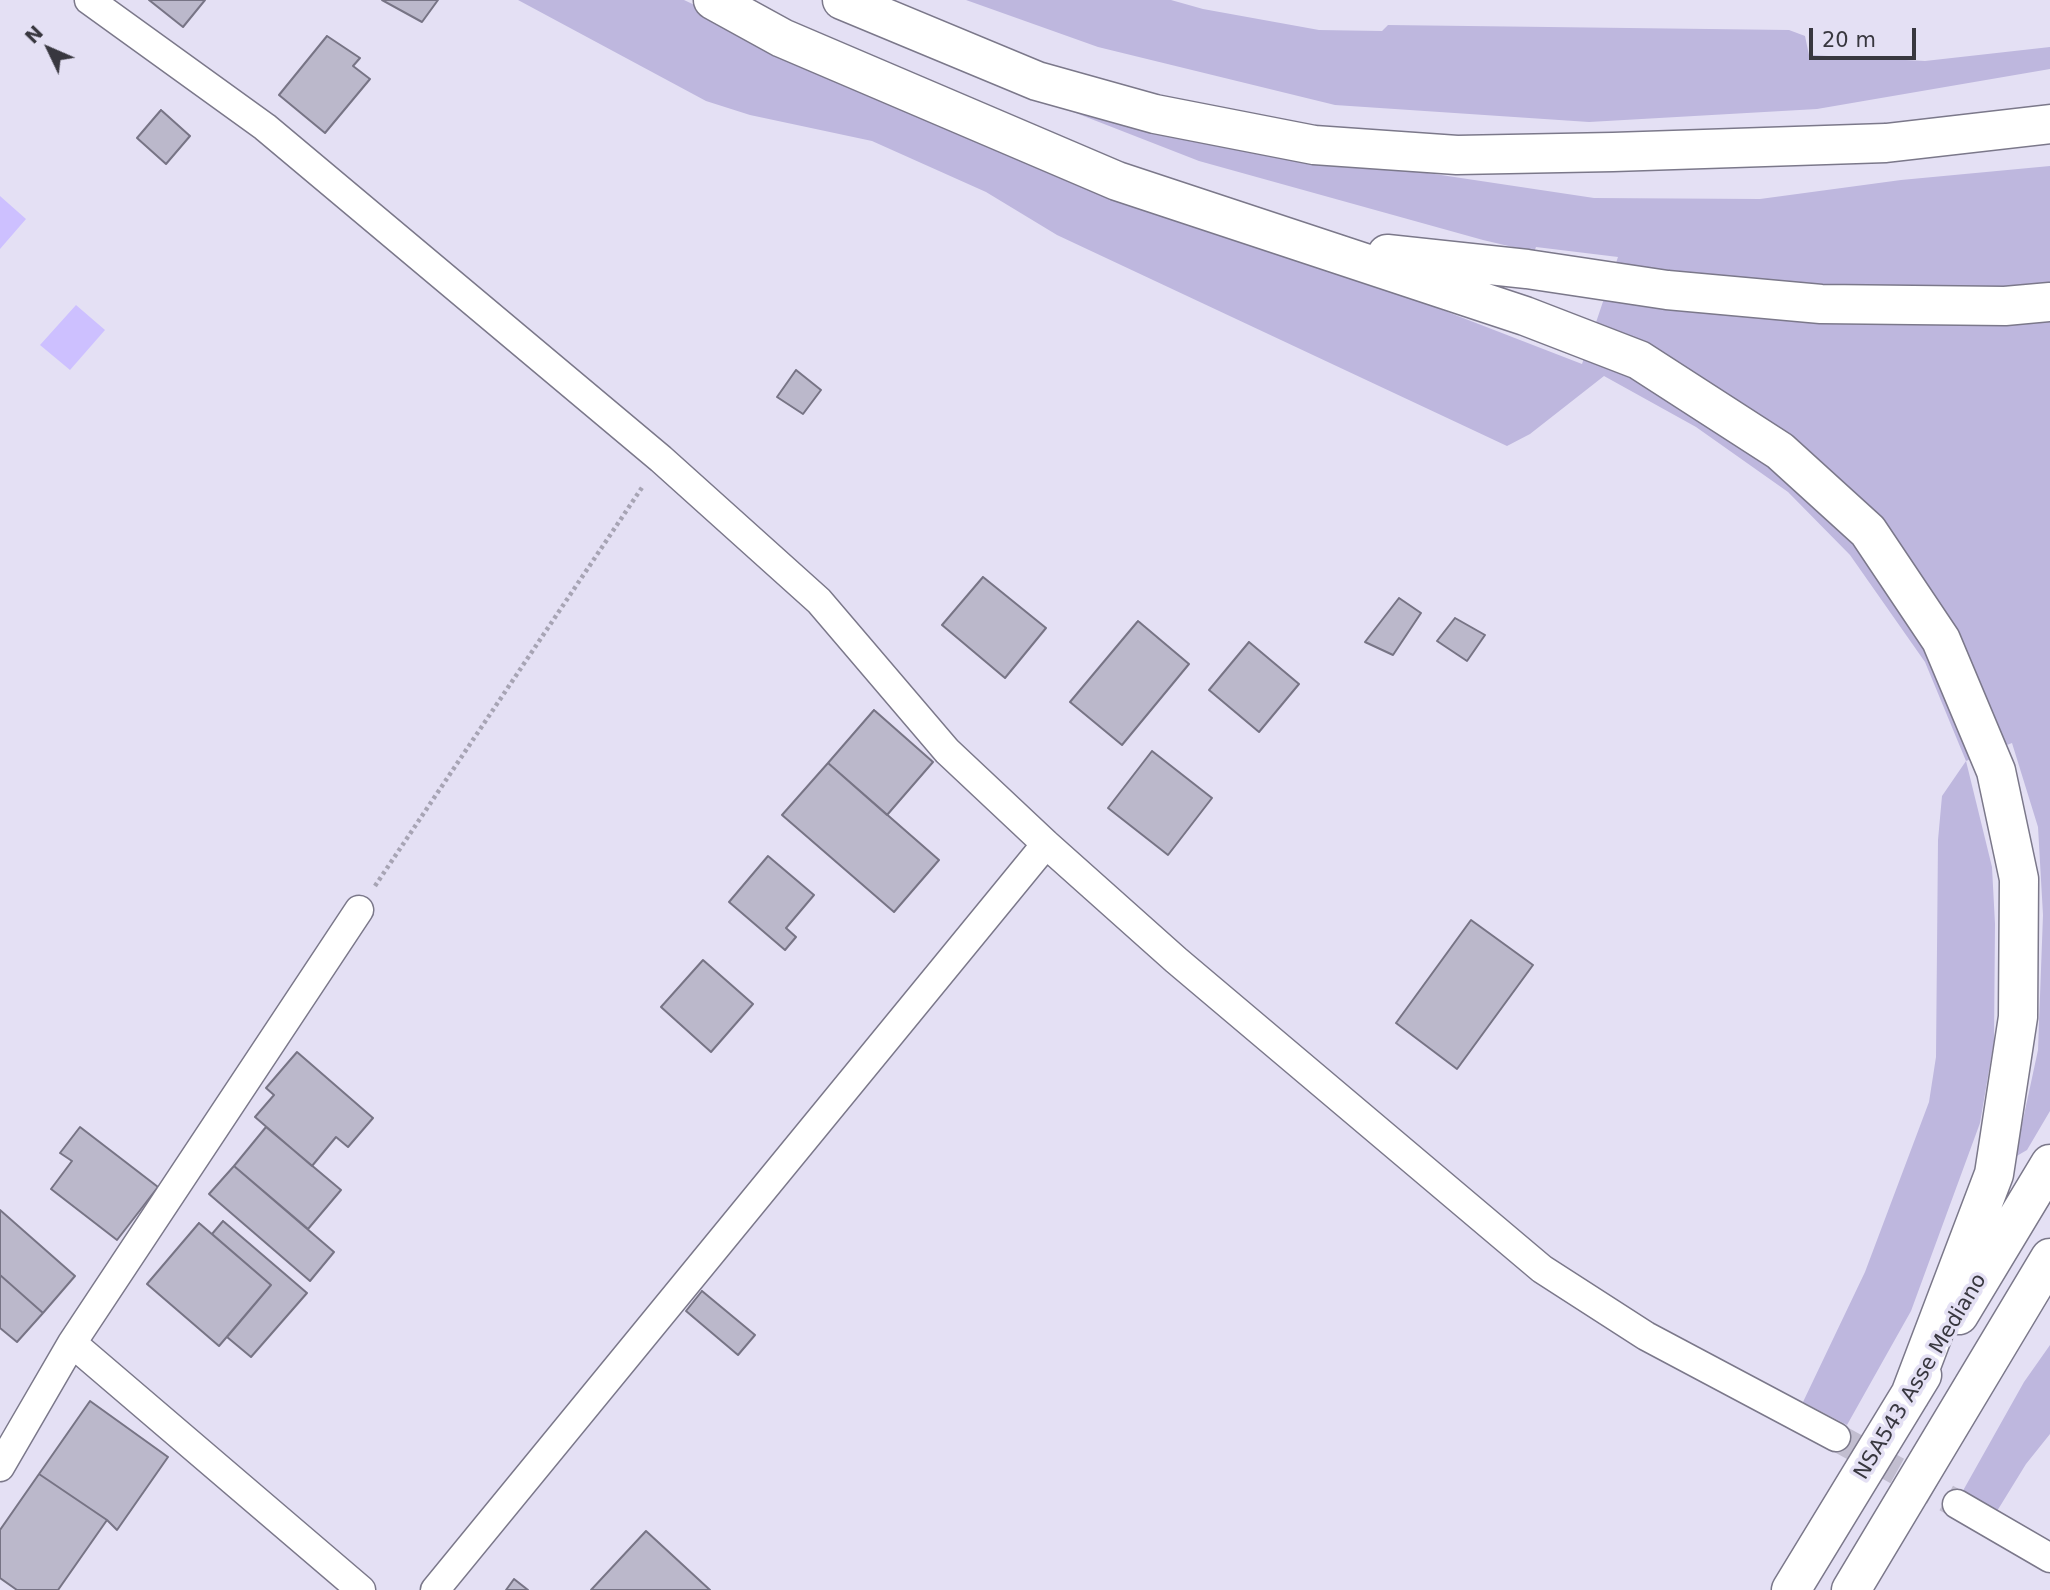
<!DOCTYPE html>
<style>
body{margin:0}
#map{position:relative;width:2050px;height:1590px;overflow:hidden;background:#e4e0f4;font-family:"DejaVu Sans",sans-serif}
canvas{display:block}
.north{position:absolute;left:14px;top:14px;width:70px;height:70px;-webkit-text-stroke:5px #e4e0f4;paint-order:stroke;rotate:314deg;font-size:19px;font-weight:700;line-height:28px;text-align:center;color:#38373f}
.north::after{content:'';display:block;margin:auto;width:24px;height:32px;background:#38373f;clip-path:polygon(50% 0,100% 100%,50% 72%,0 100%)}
.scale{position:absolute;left:1809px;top:28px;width:107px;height:32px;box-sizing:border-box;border:4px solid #38373f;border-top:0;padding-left:9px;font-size:21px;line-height:24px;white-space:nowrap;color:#38373f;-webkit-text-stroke:5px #e4e0f4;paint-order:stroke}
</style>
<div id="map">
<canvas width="2050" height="1590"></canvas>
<div class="north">N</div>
<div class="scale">20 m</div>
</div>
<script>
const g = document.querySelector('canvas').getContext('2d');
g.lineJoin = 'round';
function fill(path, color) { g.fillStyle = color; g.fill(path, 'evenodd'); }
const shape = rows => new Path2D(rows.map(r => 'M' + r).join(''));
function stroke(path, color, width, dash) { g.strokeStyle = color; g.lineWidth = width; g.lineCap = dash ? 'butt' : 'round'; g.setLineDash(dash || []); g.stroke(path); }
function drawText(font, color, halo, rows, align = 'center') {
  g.font = font + ' "DejaVu Sans",sans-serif'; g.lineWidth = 7; g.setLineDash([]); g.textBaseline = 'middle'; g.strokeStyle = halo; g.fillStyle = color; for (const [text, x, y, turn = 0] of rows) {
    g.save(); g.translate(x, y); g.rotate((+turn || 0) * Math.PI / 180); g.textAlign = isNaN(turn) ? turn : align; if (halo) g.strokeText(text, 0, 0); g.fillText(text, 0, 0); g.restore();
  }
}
const green = shape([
 [518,0,684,0,879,92,1582,364,1618,257,1536,247,1534,252,1483,240,1199,161,927,55,1401,169,1594,198,1760,199,1901,180,2050,166,2050,1111,2027,1150,2015,1157,2038,1050,2043,915,2038,827,2012,743,1966,761,1992,867,1995,924,1994,1041,1980,1123,1911,1311,1847,1425,1803,1402,1865,1272,1929,1102,1936,1057,1938,840,1942,796,1966,761,1925,662,1850,555,1788,492,1696,427,1604,376,1530,434,1507,446,1057,235,986,192,872,141,750,115,706,101],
 [966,0,1171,0,1203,9,1319,30,1382,31,1388,25,1789,30,1805,36,1809,55,1925,61,2050,47,2050,69,1817,109,1589,122,1335,105,1098,47],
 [2050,1345,2050,1434,2026,1464,1994,1516,1960,1496,2024,1382]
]);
const water = shape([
 [0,196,26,219,0,249],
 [76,305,105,330,70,370,40,345]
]);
const building = shape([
 [149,0,205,0,183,27,149,0],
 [382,0,438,0,422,22,382,0],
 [327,36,360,58,353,66,370,79,325,133,279,95,327,36],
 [161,110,190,136,166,164,137,138,161,110],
 [796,370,821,390,803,414,777,397,796,370],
 [983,577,1046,628,1005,678,942,625,983,577],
 [1399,598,1421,613,1393,655,1365,642,1399,598],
 [1455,618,1485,635,1467,661,1437,641,1455,618],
 [1138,621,1189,664,1122,745,1070,702,1138,621],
 [1249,642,1299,684,1259,732,1209,690,1249,642],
 [874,710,933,762,887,815,828,763,874,710],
 [1152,751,1212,798,1168,855,1108,808,1152,751],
 [828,763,939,860,894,912,782,815,828,763],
 [768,856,814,895,786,928,796,937,785,950,729,902,768,856],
 [1471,920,1533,965,1457,1069,1396,1023,1471,920],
 [703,960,753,1004,711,1052,661,1007,703,960],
 [297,1052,373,1118,348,1147,336,1137,312,1166,255,1117,274,1095,266,1088,297,1052],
 [80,1127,158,1187,117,1240,51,1189,72,1161,60,1153,80,1127],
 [266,1127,341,1190,308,1229,234,1166,266,1127],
 [234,1166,334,1252,310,1281,209,1194,234,1166],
 [0,1210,75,1276,43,1313,0,1275,0,1210],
 [223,1221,307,1293,251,1357,227,1337,271,1285,212,1234,223,1221],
 [199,1223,271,1285,219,1346,147,1284,199,1223],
 [0,1275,43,1313,17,1342,0,1328,0,1275],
 [702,1291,755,1335,738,1355,686,1311,702,1291],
 [90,1401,168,1457,117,1530,107,1520,39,1474,90,1401],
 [39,1474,107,1520,58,1590,17,1590,0,1578,0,1530,39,1474],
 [646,1531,710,1590,591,1590,646,1531],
 [514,1579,528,1590,506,1590,514,1579]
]);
const minorTunnel = shape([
 [1836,1437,1957,1504]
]);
const path = shape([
 [375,886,643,486]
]);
const minor = shape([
 [89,0,265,127,661,459,819,601,947,751,1046,844,1176,960,1542,1269,1646,1336,1836,1437],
 [72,1343,361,1590],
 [0,1467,72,1343,359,910],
 [1957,1504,2050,1558],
 [435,1590,1046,844]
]);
const trunk = shape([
 [713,0,782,38,1117,181,1525,316,1639,360,1780,451,1868,531,1941,640,1996,771,2019,879,2018,1017,1994,1174,1910,1395],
 [842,0,1037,81,1155,114,1314,145,1457,155,1613,152,1886,143,2050,124],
 [1387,254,1527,269,1667,290,1821,304,2005,306,2050,302],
 [1959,1315,2050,1164],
 [1791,1590,1922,1375],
 [1851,1590,2050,1258]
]);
const streetNames = [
 ["NSA543 Asse Mediano",1921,1377,-59]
];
fill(green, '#beb7de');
fill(water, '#cdc0ff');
fill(building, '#bbb8cb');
stroke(building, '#777485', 2);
stroke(minorTunnel, '#c2bed0', 28, [28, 14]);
stroke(minor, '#7b788a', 31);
stroke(trunk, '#7b788a', 41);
stroke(path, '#a7a4b4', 4.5, [3.5, 3.5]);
stroke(minor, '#fff', 28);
stroke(trunk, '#fff', 38);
drawText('21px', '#38373f', '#e4e0f4', streetNames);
</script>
